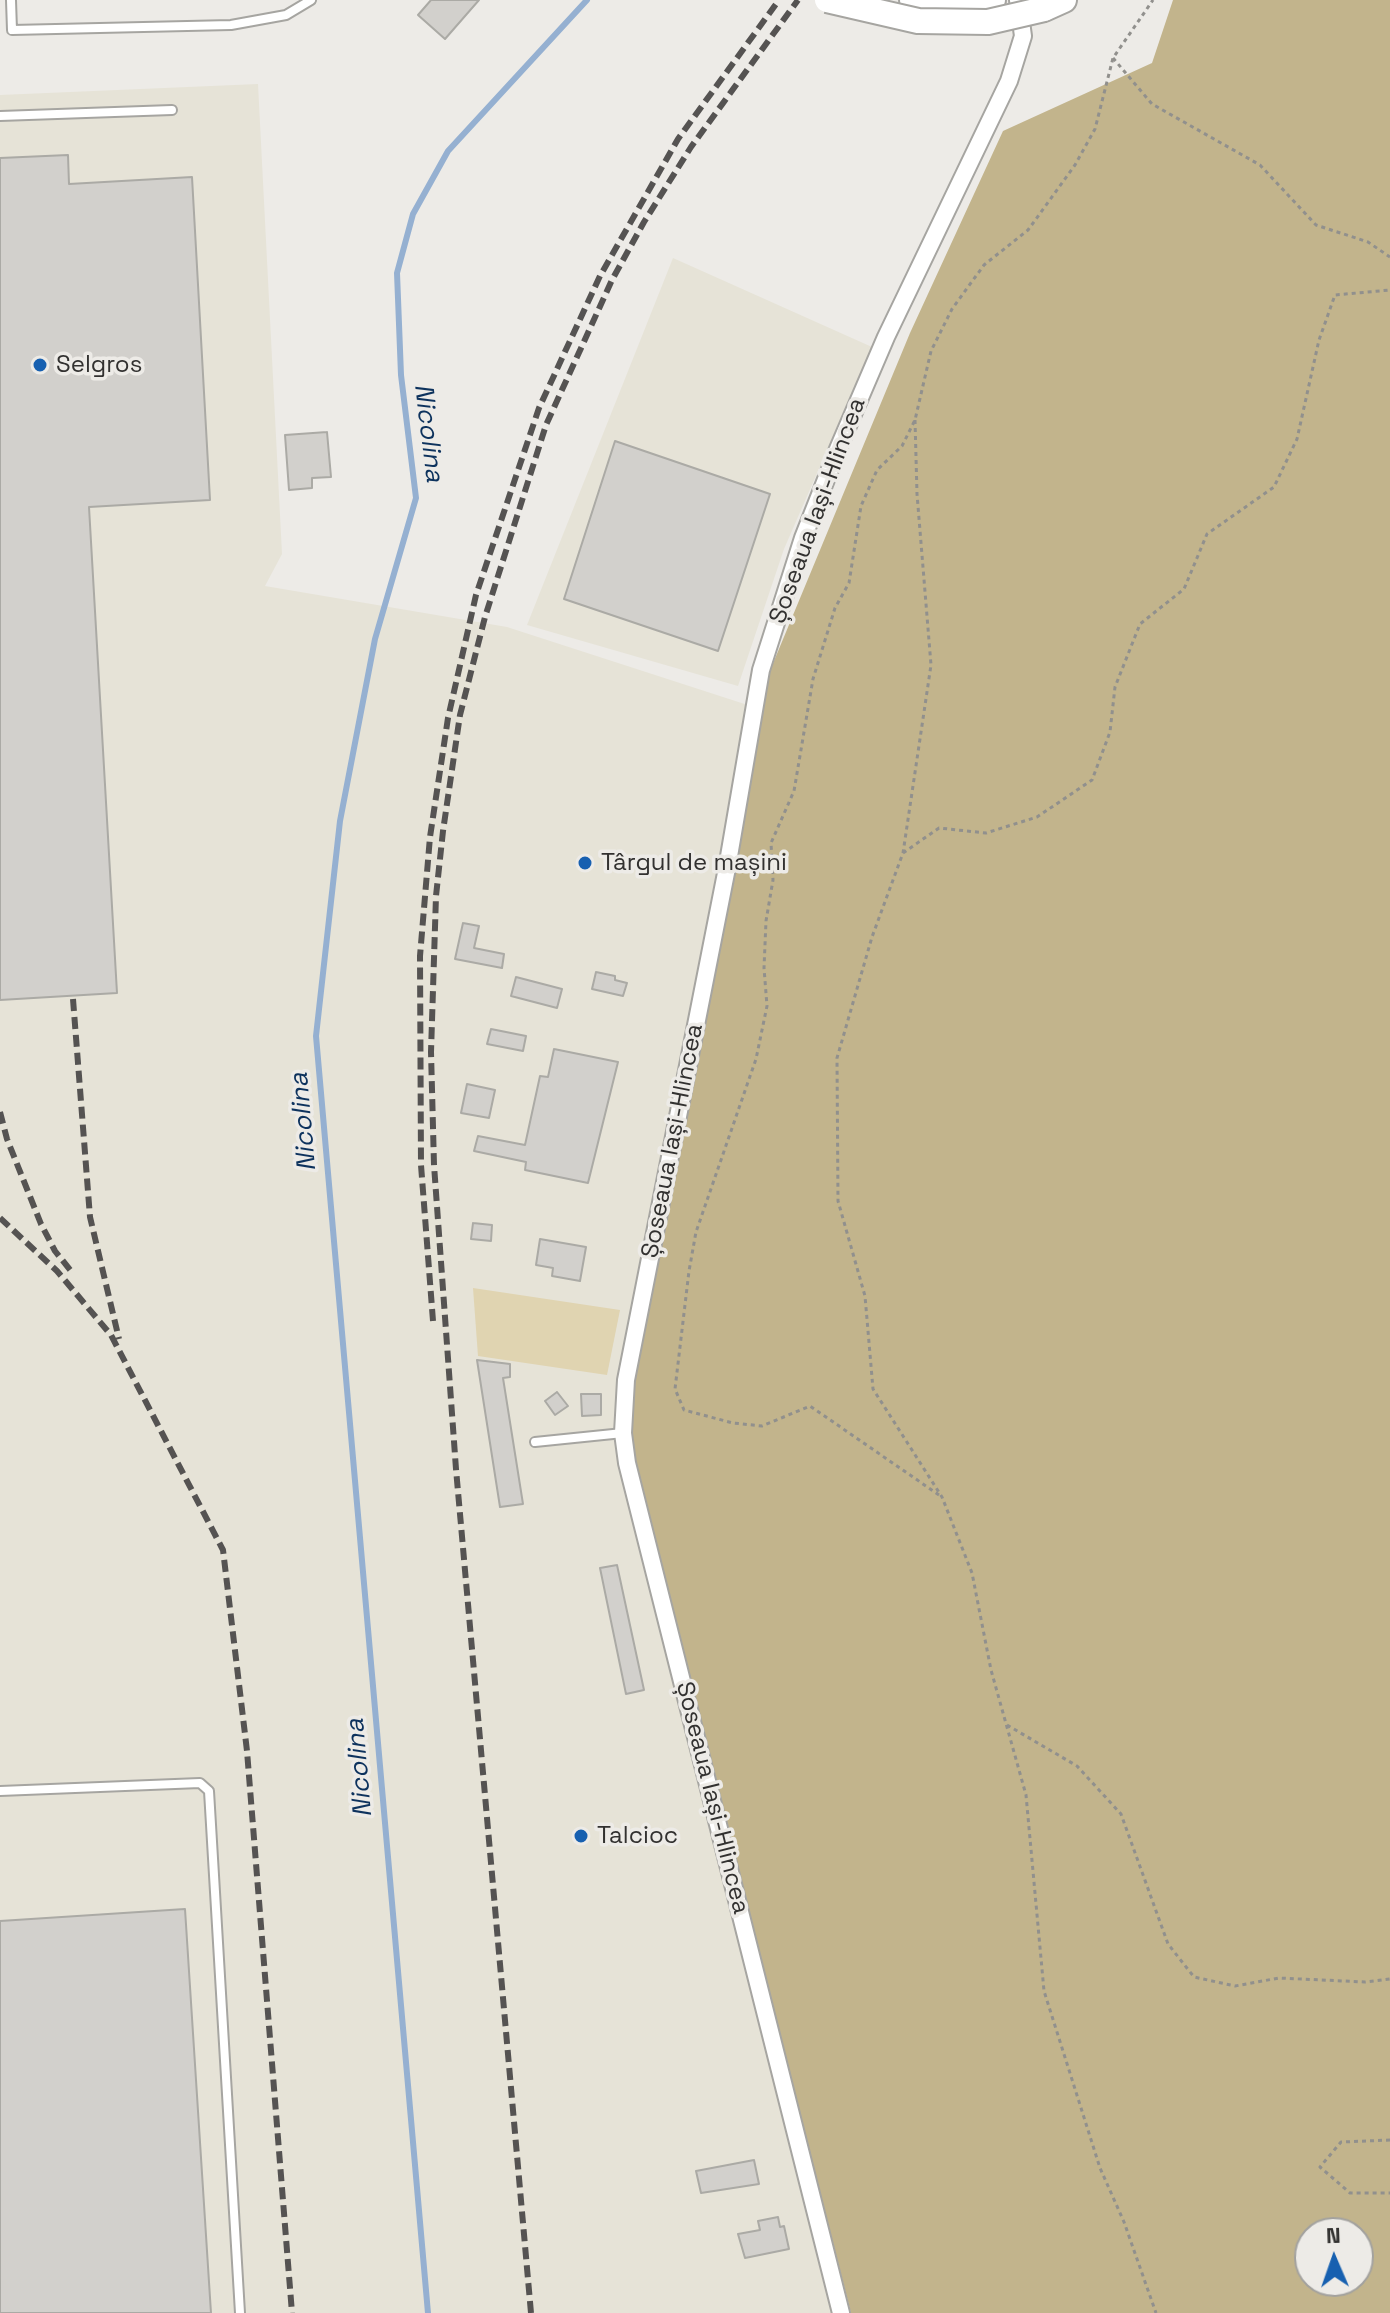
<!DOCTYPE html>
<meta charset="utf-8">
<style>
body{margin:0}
#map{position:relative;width:1390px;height:2313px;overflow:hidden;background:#edebe7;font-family:"Space Grotesk",sans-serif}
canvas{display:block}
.north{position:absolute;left:1294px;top:2217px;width:80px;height:80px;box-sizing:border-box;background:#edebe7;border:2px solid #a2a19e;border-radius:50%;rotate:358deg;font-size:22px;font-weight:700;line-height:32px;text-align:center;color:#323130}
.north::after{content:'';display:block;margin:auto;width:28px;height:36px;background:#1760b0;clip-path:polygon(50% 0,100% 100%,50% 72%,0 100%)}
</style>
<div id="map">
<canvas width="1390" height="2313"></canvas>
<div class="north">N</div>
</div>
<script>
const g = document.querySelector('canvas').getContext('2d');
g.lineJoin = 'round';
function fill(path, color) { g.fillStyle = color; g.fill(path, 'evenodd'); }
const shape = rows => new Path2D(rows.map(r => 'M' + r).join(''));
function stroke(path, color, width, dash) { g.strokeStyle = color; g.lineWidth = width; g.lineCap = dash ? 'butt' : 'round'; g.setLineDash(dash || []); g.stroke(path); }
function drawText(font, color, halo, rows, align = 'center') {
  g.font = font + ' "Space Grotesk",sans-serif'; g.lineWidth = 7; g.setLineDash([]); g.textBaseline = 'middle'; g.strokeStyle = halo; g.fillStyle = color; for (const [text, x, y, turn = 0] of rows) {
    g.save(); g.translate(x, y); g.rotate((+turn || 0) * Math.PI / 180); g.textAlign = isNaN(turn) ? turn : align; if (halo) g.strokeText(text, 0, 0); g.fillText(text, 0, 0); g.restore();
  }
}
const built = shape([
 [258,84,282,554,265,586,507,627,760,709,851,2313,0,2313,0,95],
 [673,258,872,347,784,549,738,686,527,625]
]);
const green = shape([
 [473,1288,620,1310,607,1375,478,1356]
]);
const forest = shape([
 [1173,0,1390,0,1390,2313,851,2313,623,1424,769,673,910,333,1003,131,1152,63],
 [1310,2233,1358,2233,1358,2281,1310,2281]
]);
const stream = shape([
 [428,2313,316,1036,340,821,375,639,416,498,401,375,397,273,413,214,448,151,587,0]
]);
const building = shape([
 [431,0,479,0,445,39,418,15,431,0],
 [68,155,69,184,192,177,210,500,89,507,117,993,0,1000,0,158,68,155],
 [327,432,331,477,312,478,312,488,289,490,285,435,327,432],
 [615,441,770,494,718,651,564,599,615,441],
 [463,923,479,926,474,948,504,954,502,968,455,959,463,923],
 [596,972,615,976,615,980,627,983,623,996,592,989,596,972],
 [516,977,562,989,557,1008,511,996,516,977],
 [491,1029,526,1036,523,1051,487,1044,491,1029],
 [554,1049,618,1062,588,1183,525,1170,526,1162,474,1151,478,1136,525,1145,540,1076,548,1077,554,1049],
 [467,1084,495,1090,489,1118,461,1113,467,1084],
 [473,1223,492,1225,491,1241,471,1239,473,1223],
 [540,1239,586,1247,580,1281,552,1276,553,1268,536,1265,540,1239],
 [477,1360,510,1364,510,1377,503,1378,523,1504,500,1507,477,1360],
 [557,1392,568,1406,555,1415,545,1401,557,1392],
 [581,1394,601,1394,601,1415,582,1416,581,1394],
 [617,1565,644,1690,626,1694,600,1568,617,1565],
 [185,1909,211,2313,0,2313,0,1921,185,1909],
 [754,2160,759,2184,701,2193,696,2171,754,2160],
 [778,2217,780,2227,784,2226,789,2249,745,2258,738,2234,760,2230,758,2221,778,2217]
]);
const path = shape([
 [1113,58,1152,104,1260,165,1316,225,1368,242,1390,257],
 [915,420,917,494,931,665,903,853,872,937,837,1058,838,1201,865,1296,873,1389,942,1497,972,1573,991,1670,1026,1795,1044,1991,1100,2168,1124,2222,1156,2313],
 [903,853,939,828,986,833,1037,817,1092,780,1110,732,1115,687,1140,624,1184,589,1207,534,1274,487,1297,439,1319,340,1335,295,1390,290],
 [939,1495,810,1406,762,1426,733,1423,684,1410,675,1389,689,1271,696,1232,756,1059,767,1006,764,968,766,921,773,880,771,843,794,791,813,679,835,608,849,583,861,506,877,470,902,446,915,420,931,351,952,309,984,265,1028,230,1075,165,1095,129,1113,58,1153,0],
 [1007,1725,1077,1766,1121,1814,1168,1944,1194,1977,1235,1986,1279,1978,1365,1982,1390,1979],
 [1390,2140,1341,2142,1320,2167,1350,2193,1390,2193]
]);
const service = shape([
 [11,0,12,30,231,25,286,15,311,0],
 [0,116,172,110],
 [535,1442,623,1433],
 [0,1791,200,1783,209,1791,240,2313]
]);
const minor = shape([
 [841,2313,627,1463,623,1433,626,1380,727,868,761,670,803,538,838,449,886,337,1009,81,1023,36,1018,0]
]);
const secondary = shape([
 [912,0,993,0],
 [1044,9,1064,0]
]);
const rail = shape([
 [73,999,90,1217,119,1339],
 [0,1112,7,1139,41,1224,55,1251,71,1271],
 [0,1218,57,1271,111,1335,223,1550,247,1751,292,2313],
 [433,1321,421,1165,420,956,430,837,448,718,476,595,539,408,600,276,678,139,779,0],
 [531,2313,456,1469,434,1165,431,1052,436,896,443,831,460,715,485,617,546,425,612,280,644,222,691,147,798,0]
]);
const secondaryBridge = shape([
 [827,0,918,21,988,22,1044,9]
]);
const markers = [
 [40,365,8,"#1760b0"],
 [585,863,8,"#1760b0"],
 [581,1836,8,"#1760b0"]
];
const poiNames = [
 ["Selgros",56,365],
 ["Târgul de mașini",601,863],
 ["Talcioc",597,1836]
];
const streetNames = [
 ["Șoseaua Iași-Hlincea",818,511,-70],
 ["Șoseaua Iași-Hlincea",673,1141,-79],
 ["Șoseaua Iași-Hlincea",712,1798,76]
];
const waterNames = [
 ["Nicolina",428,433,83],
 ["Nicolina",304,1122,-95],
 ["Nicolina",360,1768,-95]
];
fill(built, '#e6e3d7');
fill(green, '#e0d4b1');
fill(forest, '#c2b48c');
stroke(stream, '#95b0d1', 6);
fill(building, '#d2d0cc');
stroke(building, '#abaaa5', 2);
stroke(service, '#a6a5a1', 12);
stroke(minor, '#a6a5a1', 20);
stroke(secondary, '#a6a5a1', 28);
stroke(path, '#91908d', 3, [4, 4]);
stroke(service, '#fff', 8);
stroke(minor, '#fff', 16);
stroke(secondary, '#fff', 24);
stroke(rail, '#555352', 6, [12, 6]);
stroke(secondaryBridge, '#a6a5a1', 28, []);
stroke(secondaryBridge, '#fff', 24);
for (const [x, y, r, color] of markers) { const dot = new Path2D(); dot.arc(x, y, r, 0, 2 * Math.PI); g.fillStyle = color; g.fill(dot); stroke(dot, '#edebe7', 3); }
drawText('24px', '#323130', '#edebe7', poiNames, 'left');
drawText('24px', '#323130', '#edebe7', streetNames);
drawText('italic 26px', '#0d325d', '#edebe7', waterNames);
</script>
